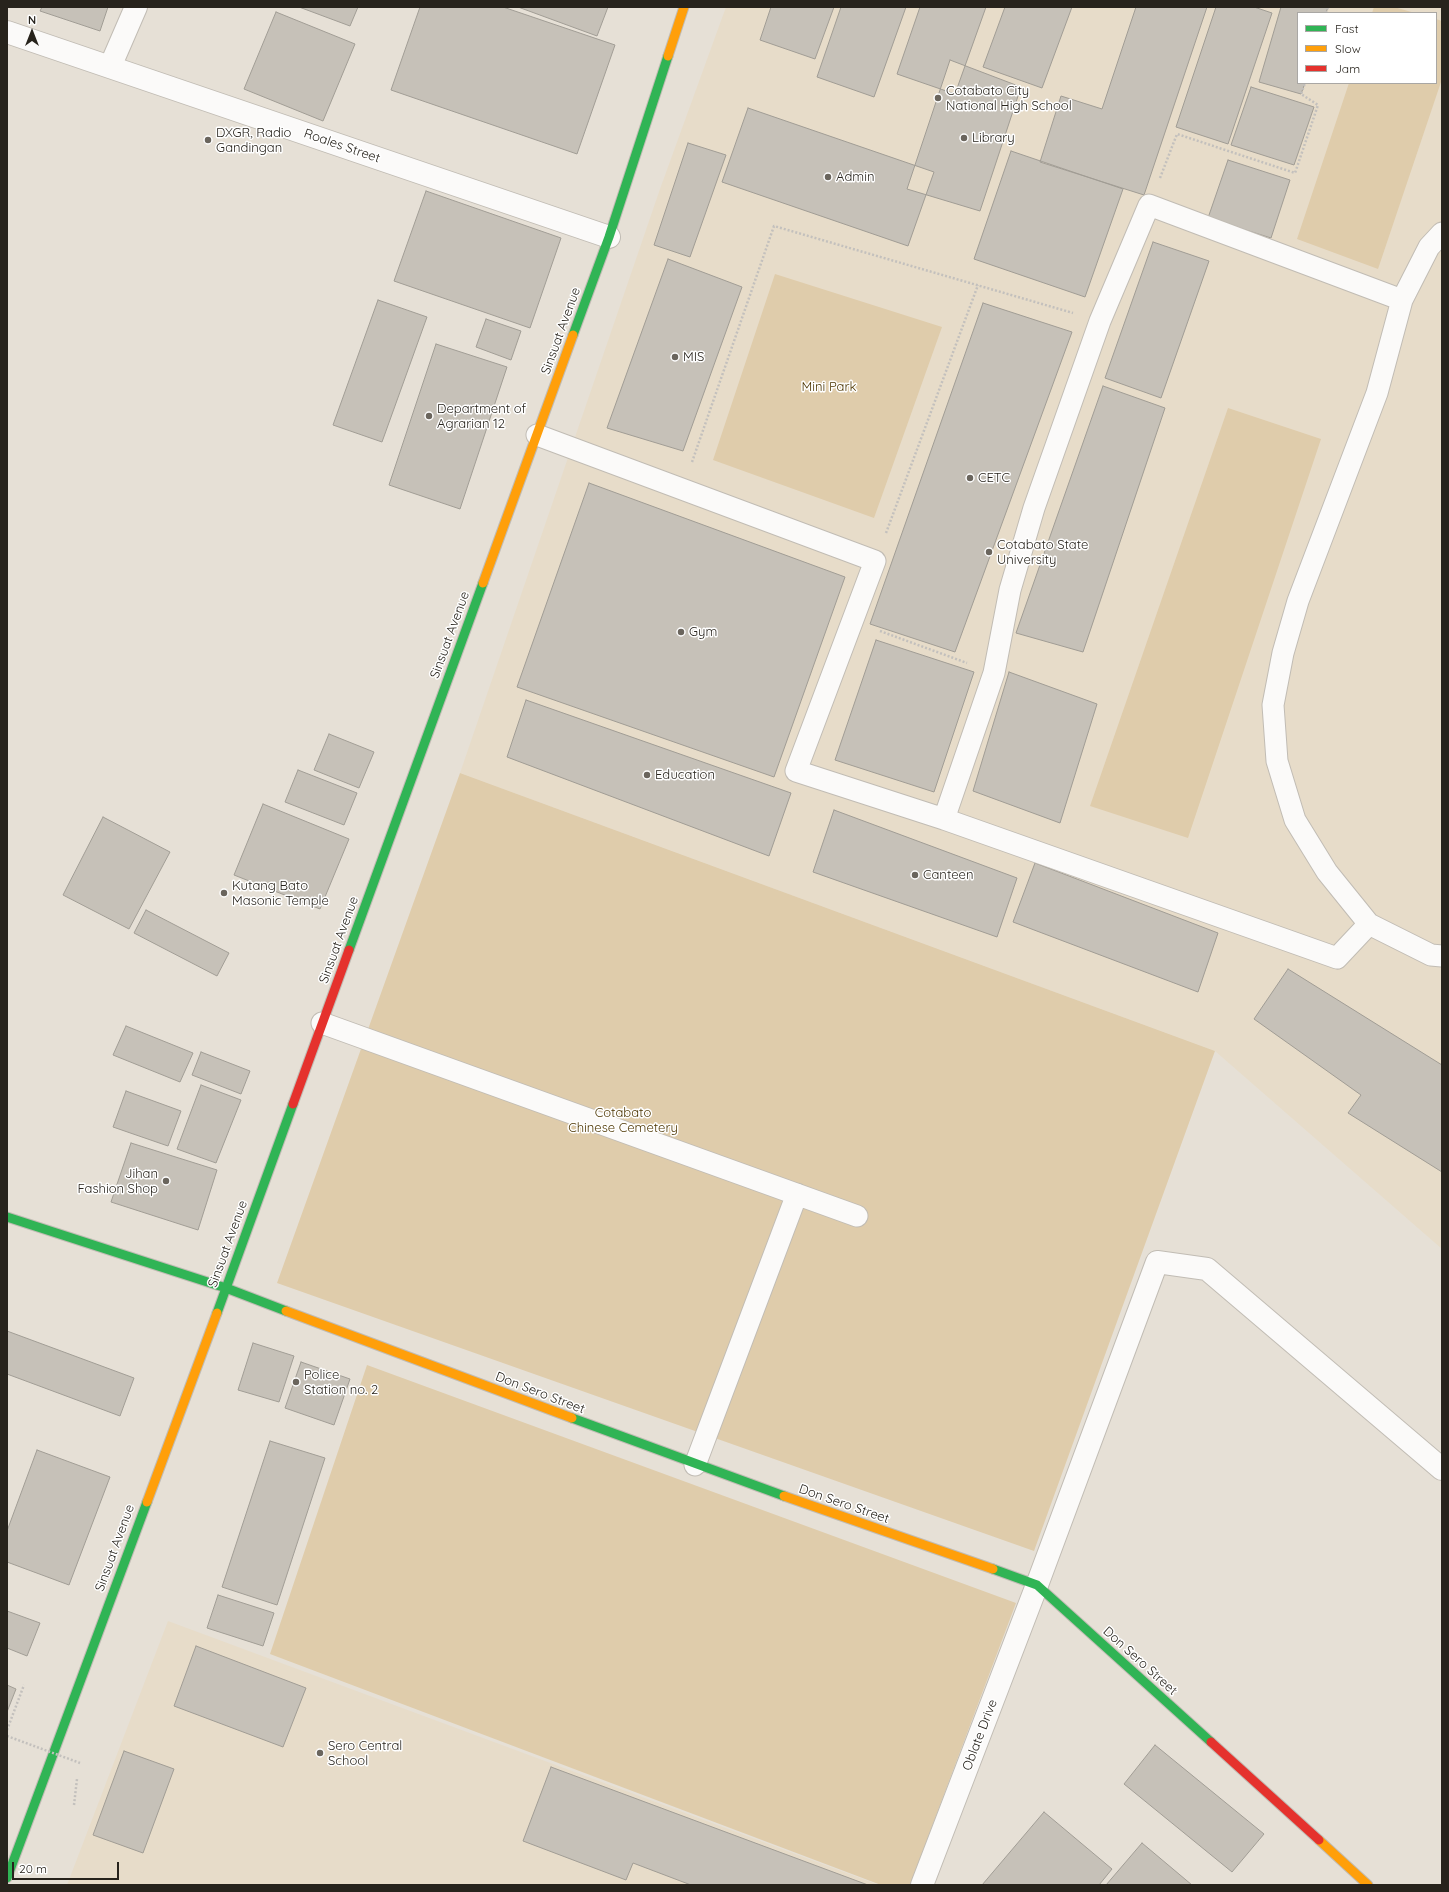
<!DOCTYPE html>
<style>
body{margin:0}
#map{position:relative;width:1449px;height:1892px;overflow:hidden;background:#e6e0d6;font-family:Quicksand,sans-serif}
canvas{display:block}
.frame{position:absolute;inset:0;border:8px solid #27231c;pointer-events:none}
.legend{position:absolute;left:1297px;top:12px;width:140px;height:72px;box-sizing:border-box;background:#fff;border:1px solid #a9a7a4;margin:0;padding:5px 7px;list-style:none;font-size:12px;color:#27231c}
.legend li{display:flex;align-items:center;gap:8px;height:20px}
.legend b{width:20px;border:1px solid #a9a7a4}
.north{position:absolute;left:12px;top:12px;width:40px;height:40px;-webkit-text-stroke:3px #fff;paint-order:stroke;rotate:0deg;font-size:11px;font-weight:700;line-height:16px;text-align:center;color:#27231c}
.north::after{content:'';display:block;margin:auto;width:14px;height:18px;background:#27231c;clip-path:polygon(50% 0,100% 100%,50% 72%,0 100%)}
.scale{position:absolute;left:12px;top:1862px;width:107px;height:18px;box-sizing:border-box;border:2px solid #27231c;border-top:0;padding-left:5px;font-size:12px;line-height:14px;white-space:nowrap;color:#27231c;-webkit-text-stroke:3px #fff;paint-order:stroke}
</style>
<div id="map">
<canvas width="1449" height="1892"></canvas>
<div class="frame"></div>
<ul class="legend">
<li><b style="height:5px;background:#30b455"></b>Fast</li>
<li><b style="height:5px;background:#ff9f0a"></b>Slow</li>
<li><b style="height:5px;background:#e5322d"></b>Jam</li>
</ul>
<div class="north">N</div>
<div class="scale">20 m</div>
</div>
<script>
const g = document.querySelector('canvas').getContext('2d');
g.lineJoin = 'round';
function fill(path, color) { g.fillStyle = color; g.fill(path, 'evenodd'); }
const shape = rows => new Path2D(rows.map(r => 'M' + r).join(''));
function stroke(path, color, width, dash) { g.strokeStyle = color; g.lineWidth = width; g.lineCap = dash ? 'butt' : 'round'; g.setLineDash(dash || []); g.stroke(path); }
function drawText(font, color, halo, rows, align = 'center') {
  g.font = font + ' Quicksand,sans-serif'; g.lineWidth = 3; g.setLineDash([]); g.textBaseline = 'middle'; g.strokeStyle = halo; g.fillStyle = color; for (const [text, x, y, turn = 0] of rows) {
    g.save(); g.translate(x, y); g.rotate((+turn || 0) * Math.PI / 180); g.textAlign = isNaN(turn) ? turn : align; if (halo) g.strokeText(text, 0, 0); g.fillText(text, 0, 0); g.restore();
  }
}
const built = shape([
 [726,7,1442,7,1442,1249,1215,1051,460,773,660,189],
 [1298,13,1436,13,1436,83,1298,83],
 [168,1621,879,1885,67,1885]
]);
const green = shape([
 [1374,7,1394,7,1415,13,1372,13],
 [1436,19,1442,21,1442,79,1378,269,1297,239,1349,83,1436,83],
 [775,274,942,327,874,518,713,460],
 [1228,408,1321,439,1188,838,1090,806],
 [460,773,1215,1051,1034,1551,277,1283],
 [367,1365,1016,1603,910,1885,881,1885,270,1654]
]);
const building = shape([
 [42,7,108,7,100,31,40,11,42,7],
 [299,7,358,7,350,26,299,7],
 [420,7,503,7,615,45,577,154,391,90,420,7],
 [518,7,608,7,597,36,518,7],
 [771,7,834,7,815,59,760,40,771,7],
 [841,7,906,7,874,97,817,77,841,7],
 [920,7,986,7,955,94,897,74,920,7],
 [1005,7,1072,7,1042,88,983,67,1005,7],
 [1136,7,1207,7,1144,195,1040,162,1061,96,1102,109,1136,7],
 [1216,7,1254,7,1272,13,1228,144,1176,127,1216,7],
 [1281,7,1328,7,1326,13,1298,13,1298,83,1305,83,1301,94,1259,82,1281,7],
 [276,12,355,44,323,121,244,89,276,12],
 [950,60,1021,87,980,211,907,189,950,60],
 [1251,87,1314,107,1294,165,1231,145,1251,87],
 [748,108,934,172,908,246,722,182,748,108],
 [688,143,726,155,690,257,654,245,688,143],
 [1011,151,1123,189,1085,297,974,259,1011,151],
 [1228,160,1290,180,1271,238,1208,218,1228,160],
 [426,191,561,238,530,328,394,281,426,191],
 [1153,242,1209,261,1161,398,1105,378,1153,242],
 [668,259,742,287,683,451,607,428,668,259],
 [378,300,427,317,382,442,333,425,378,300],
 [983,303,1072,332,955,652,870,624,983,303],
 [486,319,521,331,511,360,476,347,486,319],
 [436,344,507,367,460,509,389,485,436,344],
 [1103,386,1165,408,1083,652,1016,633,1103,386],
 [589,483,845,577,774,777,517,687,589,483],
 [876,640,974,672,934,792,835,760,876,640],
 [1009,672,1097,704,1060,823,973,791,1009,672],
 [526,700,791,793,769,856,507,757,526,700],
 [329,734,374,752,359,788,314,770,329,734],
 [298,770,357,793,344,825,285,802,298,770],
 [263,804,349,839,320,909,234,875,263,804],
 [834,810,1017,878,997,937,813,872,834,810],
 [103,817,170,852,129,929,63,895,103,817],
 [1035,863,1218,933,1198,992,1013,922,1035,863],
 [146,910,229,953,217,976,134,933,146,910],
 [1288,969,1442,1065,1442,1172,1348,1113,1361,1095,1254,1019,1288,969],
 [126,1026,193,1053,180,1082,113,1055,126,1026],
 [201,1052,250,1071,241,1094,192,1075,201,1052],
 [201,1085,241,1100,216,1163,177,1149,201,1085],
 [126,1091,181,1111,168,1146,113,1127,126,1091],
 [131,1143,217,1170,198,1230,111,1202,131,1143],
 [7,1331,134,1378,120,1416,7,1374,7,1331],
 [253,1343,294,1356,279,1402,238,1390,253,1343],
 [301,1362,350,1379,334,1425,285,1408,301,1362],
 [270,1441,325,1458,277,1605,222,1587,270,1441],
 [37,1450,110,1477,69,1585,7,1562,7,1531,37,1450],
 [218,1595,274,1613,263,1646,207,1628,218,1595],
 [7,1611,40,1623,27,1656,7,1648,7,1611],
 [196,1646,306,1688,283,1747,174,1706,196,1646],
 [7,1685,16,1689,7,1712,7,1685],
 [1155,1745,1264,1834,1232,1872,1124,1784,1155,1745],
 [124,1751,174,1769,143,1853,93,1835,124,1751],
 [551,1767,868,1885,691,1885,633,1863,626,1880,523,1841,551,1767],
 [1044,1812,1112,1869,1099,1885,982,1885,1044,1812],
 [1142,1843,1192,1885,1106,1885,1142,1843]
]);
const path = shape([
 [1326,13,1328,7],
 [1160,178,1177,134,1295,173,1318,105,1301,94,1305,83],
 [692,462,774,226,1073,313],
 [886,533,978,285],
 [880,631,967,663],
 [7,1730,24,1685],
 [74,1805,77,1779]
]);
const lane = shape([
 [1402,300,1377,393,1298,601,1283,653,1273,705,1277,761,1295,820,1327,872,1369,924,1431,955,1442,956],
 [537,435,875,561,796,771,944,819,1337,958,1369,924],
 [944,819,994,673,1010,590,1034,508,1100,321,1149,205,1402,300,1429,247,1442,233],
 [322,1023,857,1216],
 [695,1465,797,1194]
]);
const street = shape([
 [7,32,609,237],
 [110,67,136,7],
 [922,1885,1037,1585,1157,1262,1207,1269,1442,1469]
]);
const fast = shape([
 [573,335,609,237,668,56],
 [349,950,483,583],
 [7,1217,226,1288,286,1311],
 [217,1313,293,1104],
 [572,1418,784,1496],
 [993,1569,1037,1585,1211,1742],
 [7,1878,147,1502]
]);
const slow = shape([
 [668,56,684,7],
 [483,583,573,335],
 [286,1311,572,1418],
 [784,1496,993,1569],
 [147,1502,217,1313],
 [1319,1840,1368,1885]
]);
const jam = shape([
 [293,1104,349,950],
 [1211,1742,1319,1840]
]);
const pathBridge = shape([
 [7,1736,80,1763]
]);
const markers = [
 [938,98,4,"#6a655d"],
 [964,138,4,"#6a655d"],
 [208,140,4,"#6a655d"],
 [828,177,4,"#6a655d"],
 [675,357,4,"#6a655d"],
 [429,416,4,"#6a655d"],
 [970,478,4,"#6a655d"],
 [989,552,4,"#6a655d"],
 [681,632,4,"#6a655d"],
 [647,775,4,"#6a655d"],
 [915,875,4,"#6a655d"],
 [224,893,4,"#6a655d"],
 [166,1181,4,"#6a655d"],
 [296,1382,4,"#6a655d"],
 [320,1753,4,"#6a655d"]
];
const poiNames = [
 ["Cotabato City",946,91],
 ["National High School",946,106],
 ["DXGR, Radio",216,133],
 ["Gandingan",216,148],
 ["Library",972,138],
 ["Admin",836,177],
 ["MIS",683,357],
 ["Department of",437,409],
 ["Agrarian 12",437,424],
 ["CETC",978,478],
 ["Cotabato State",997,545],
 ["University",997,560],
 ["Gym",689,632],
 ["Education",655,775],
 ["Canteen",923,875],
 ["Kutang Bato",232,886],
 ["Masonic Temple",232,901],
 ["Jihan",158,1174,"right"],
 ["Fashion Shop",158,1189,"right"],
 ["Police",304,1375],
 ["Station no. 2",304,1390],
 ["Sero Central",328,1746],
 ["School",328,1761]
];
const streetNames = [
 ["Roales Street",342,146,19],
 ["Sinsuat Avenue",561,331,-70],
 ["Sinsuat Avenue",450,635,-70],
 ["Sinsuat Avenue",339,940,-70],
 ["Sinsuat Avenue",228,1244,-70],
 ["Don Sero Street",540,1393,21],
 ["Don Sero Street",844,1504,19],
 ["Sinsuat Avenue",115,1548,-70],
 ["Don Sero Street",1140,1661,42],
 ["Oblate Drive",980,1735,-69]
];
const parkNames = [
 ["Mini Park",829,387],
 ["Cotabato",623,1113],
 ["Chinese Cemetery",623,1128]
];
fill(built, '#e7dcc9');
fill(green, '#dfccab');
fill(building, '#c6c1b8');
stroke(building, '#a19d95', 1);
stroke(lane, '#c1bcb4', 23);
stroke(street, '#c1bcb4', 24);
stroke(fast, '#c1bcb4', 11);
stroke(slow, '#c1bcb4', 11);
stroke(jam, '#c1bcb4', 11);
stroke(path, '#c3c0bd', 2.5, [2, 2]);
stroke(lane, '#fbfaf9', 21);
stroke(street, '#fbfaf9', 22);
stroke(fast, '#30b455', 9);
stroke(slow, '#ff9f0a', 9);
stroke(jam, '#e5322d', 9);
stroke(pathBridge, '#c3c0bd', 2.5, [2, 2]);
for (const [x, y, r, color] of markers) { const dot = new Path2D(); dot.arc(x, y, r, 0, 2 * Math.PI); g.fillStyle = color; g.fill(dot); stroke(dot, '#fff', 1.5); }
drawText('13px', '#27231c', '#fff', poiNames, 'left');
drawText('13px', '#27231c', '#fff', streetNames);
drawText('13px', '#4c3500', '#fff', parkNames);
</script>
